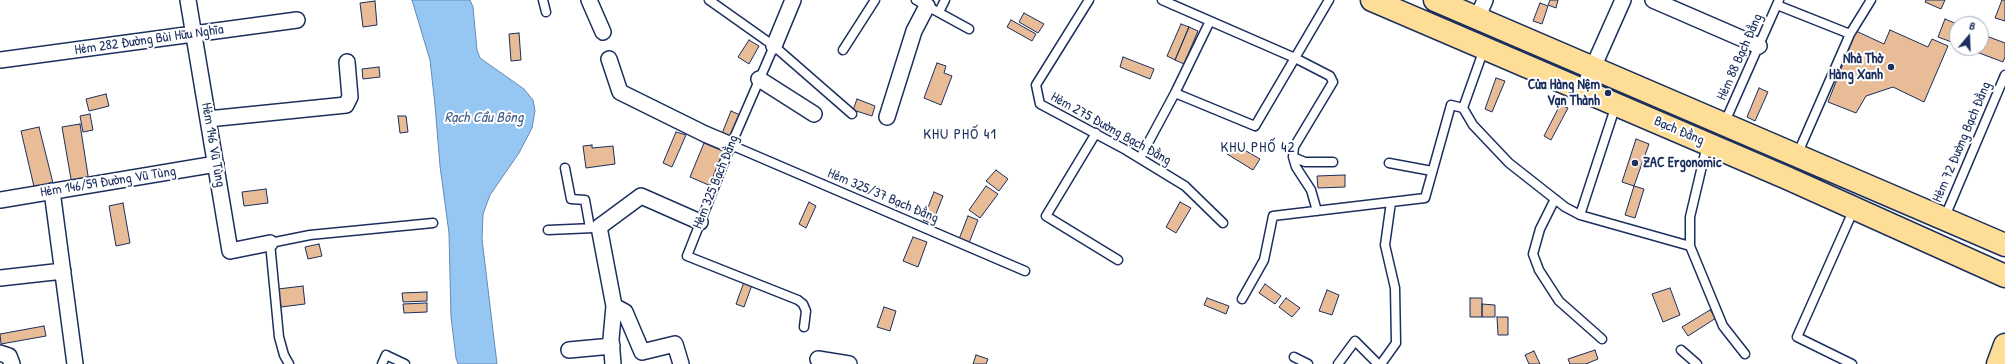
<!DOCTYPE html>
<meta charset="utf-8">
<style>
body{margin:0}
#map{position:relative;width:2005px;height:364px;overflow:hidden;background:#fff;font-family:"Patrick Hand",sans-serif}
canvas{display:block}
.north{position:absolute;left:1949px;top:16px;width:40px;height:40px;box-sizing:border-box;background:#fff;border:1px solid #a4acbf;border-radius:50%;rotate:19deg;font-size:11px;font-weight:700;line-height:16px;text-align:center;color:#1b2f5e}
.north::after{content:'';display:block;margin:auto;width:14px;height:18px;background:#1b2f5e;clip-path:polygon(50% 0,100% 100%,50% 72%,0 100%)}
</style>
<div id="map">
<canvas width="2005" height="364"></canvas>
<div class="north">B</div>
</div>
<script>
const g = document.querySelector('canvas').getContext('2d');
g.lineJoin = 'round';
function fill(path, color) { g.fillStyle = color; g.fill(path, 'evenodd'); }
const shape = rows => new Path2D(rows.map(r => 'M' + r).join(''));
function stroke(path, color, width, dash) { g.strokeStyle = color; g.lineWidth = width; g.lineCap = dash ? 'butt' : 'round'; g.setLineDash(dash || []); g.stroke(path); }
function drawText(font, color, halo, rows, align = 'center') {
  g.font = font + ' "Patrick Hand",sans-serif'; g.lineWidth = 4; g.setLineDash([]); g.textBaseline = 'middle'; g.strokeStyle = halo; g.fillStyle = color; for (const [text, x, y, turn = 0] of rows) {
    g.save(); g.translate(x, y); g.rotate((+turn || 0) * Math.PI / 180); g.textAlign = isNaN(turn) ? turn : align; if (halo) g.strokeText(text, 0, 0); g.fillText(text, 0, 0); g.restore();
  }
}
const water = shape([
 [412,0,470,0,473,7,477,50,480,58,524,89,533,100,535,111,532,128,519,153,490,195,483,214,482,239,497,364,458,364,456,358,451,317,449,233,440,166,435,105,430,60,412,0]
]);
const building = shape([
 [1550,0,1558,0,1556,8,1548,5,1550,0],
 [1926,0,1945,0,1941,9,1925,2,1926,0],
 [2002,0,2005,0,2005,21,1995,18,2002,0],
 [375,1,377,25,363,27,360,3,375,1],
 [1540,3,1548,6,1542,24,1533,21,1540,3],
 [1024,13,1044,24,1038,33,1019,22,1024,13],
 [1945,19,1957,24,1957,44,1938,37,1945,19],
 [1011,20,1036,34,1032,41,1007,27,1011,20],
 [1181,24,1189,27,1175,60,1167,56,1181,24],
 [1189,27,1198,31,1184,64,1175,60,1189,27],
 [1890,30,1928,47,1932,39,1948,46,1924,102,1893,87,1866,96,1856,113,1828,102,1856,31,1884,44,1890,30],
 [519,33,521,60,511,61,509,34,519,33],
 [1981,34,2005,43,2005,57,2003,62,1966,48,1981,48,1981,34],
 [749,40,759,46,749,64,738,57,749,40],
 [1123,57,1154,69,1150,79,1120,67,1123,57],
 [937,63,946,66,944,73,952,76,941,105,924,98,937,63],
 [379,67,380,77,363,79,362,69,379,67],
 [1496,78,1505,81,1492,112,1485,109,1496,78],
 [1759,88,1768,92,1755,121,1747,117,1759,88],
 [106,94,109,106,89,111,86,99,106,94],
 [857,99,875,106,872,116,853,110,857,99],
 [1560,105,1568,108,1551,140,1544,136,1560,105],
 [731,111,740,115,729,140,721,136,731,111],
 [90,114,93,130,83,132,80,116,90,114],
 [398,116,406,116,408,132,400,133,398,116],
 [80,124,89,182,72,185,62,127,80,124],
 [39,127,54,187,35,191,21,131,39,127],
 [676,132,686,135,672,167,663,163,676,132],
 [1636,139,1649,144,1634,186,1622,182,1636,139],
 [704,143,725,152,711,186,690,177,704,143],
 [1234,144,1260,159,1253,170,1227,154,1234,144],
 [592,145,592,148,613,146,615,164,586,168,583,146,592,145],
 [996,170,1008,179,999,191,986,181,996,170],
 [1345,175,1345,187,1318,188,1317,176,1345,175],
 [986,186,998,194,980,218,969,210,986,186],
 [1634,186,1644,189,1635,218,1625,215,1634,186],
 [266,189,268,203,244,206,242,192,266,189],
 [934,192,943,196,932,224,923,220,934,192],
 [809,202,816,206,806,228,799,224,809,202],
 [1180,202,1191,208,1176,233,1166,227,1180,202],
 [123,203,130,243,116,246,109,206,123,203],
 [968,216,978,220,969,243,959,239,968,216],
 [913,237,927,242,918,267,903,261,913,237],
 [319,244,322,256,308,259,305,247,319,244],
 [744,282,752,285,744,307,736,304,744,282],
 [1265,284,1281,296,1275,304,1259,293,1265,284],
 [303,286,305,304,281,307,278,289,303,286],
 [1670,288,1680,315,1663,322,1652,294,1670,288],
 [1327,290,1339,295,1332,315,1319,311,1327,290],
 [427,292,427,301,403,302,402,293,427,292],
 [1207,298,1229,306,1226,314,1204,305,1207,298],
 [1286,298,1300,308,1292,317,1279,307,1286,298],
 [1470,298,1482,298,1482,317,1470,317,1470,298],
 [427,303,427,312,404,313,403,304,427,303],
 [1482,304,1495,305,1495,317,1482,317,1482,304],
 [884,307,896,311,890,331,877,327,884,307],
 [1710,310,1716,318,1688,336,1682,327,1710,310],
 [1497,317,1508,317,1508,335,1498,335,1497,317],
 [44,326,46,336,1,344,0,334,44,326],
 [1595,350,1598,359,1586,364,1570,364,1568,359,1595,350],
 [1534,351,1540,364,1529,364,1525,355,1534,351],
 [976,355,988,359,986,364,973,364,976,355]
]);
const lane = shape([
 [543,0,546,12],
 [709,0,774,46,852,114],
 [916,0,969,29],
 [1089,0,1036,85,1040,104,1126,150,1185,186,1223,223],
 [1162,0,1295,58,1330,76,1333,82,1294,147,1293,157,1296,167,1311,190,1317,211],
 [1777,5,1850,34],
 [939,12,945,0],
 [774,46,731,145,687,256,798,300,803,304,806,311,804,327],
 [843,50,875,0],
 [1175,93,1255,126,1329,0],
 [1463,108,1473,125,1509,163,1565,207,1580,215,1616,105],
 [1724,124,1779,0],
 [1096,133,1046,216,1118,260],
 [731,145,1025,271],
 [1707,145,1690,217,1690,246,1723,326,1745,354],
 [1797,155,1850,34,1871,0],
 [1293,157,1305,162,1333,162],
 [1140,158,1175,93,1210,21],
 [1389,163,1432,171],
 [565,168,571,199,585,200,590,228],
 [1555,199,1540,229,1533,254,1539,270,1559,301,1602,339],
 [1580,215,1690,246],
 [1944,219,2005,75],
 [548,230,594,228],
 [1242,299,1264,260,1273,216,1425,198,1451,105,1463,108,1484,49],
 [1681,350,1697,364],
 [1294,357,1308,364],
 [289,364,284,355,279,337,270,243,310,235,433,223],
 [382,364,386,355,405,364],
 [1338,364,1355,341,1378,364],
 [1381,364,1396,343,1395,288,1385,245,1391,202],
 [1852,364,1797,337,1854,209]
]);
const street = shape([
 [188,0,230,251,270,243],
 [589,0,603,32],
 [1653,0,1759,46],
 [1477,19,1485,0],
 [774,46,793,0],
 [609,59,620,92,705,134,731,145],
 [0,60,297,20],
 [759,79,814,114],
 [1583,90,1623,0],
 [887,117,914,31,927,6],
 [208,119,346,105,350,97,347,62],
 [52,191,75,364],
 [0,200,216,164],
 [0,278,63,271],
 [614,306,625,312,642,352,675,344,681,364],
 [569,350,612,346],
 [0,353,9,356,12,364],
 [818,359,849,364],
 [613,364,611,339,614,306,599,227,641,196,700,222]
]);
const primary = shape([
 [1372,0,1787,178,2005,276],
 [1435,0,2005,245],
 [1998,364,2005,345]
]);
const markers = [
 [1891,67,4,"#1b2f5e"],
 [1608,93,4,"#1b2f5e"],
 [1635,163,4,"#1b2f5e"]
];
const streetNames = [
 ["Hẻm 282 Đường Bùi Hữu Nghĩa",149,40,-8],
 ["Hẻm 88 Bạch Đằng",1740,57,-66],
 ["Hẻm 275 Đường Bạch Đằng",1111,129,29],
 ["Bạch Đằng",1679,131,23],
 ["Hẻm 72 Đường Bạch Đằng",1962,142,-67],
 ["Hẻm 146 Vũ Tùng",213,145,80],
 ["Hẻm 146/59 Đường Vũ Tùng",108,182,-9],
 ["Hẻm 325 Bạch Đằng",716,182,-68],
 ["Hẻm 325/37 Bạch Đằng",883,196,23]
];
const poiNames = [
 ["Nhà Thờ",1883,59],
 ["Hàng Xanh",1883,75],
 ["Cửa Hàng Nệm",1600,85],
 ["Vạn Thành",1600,101],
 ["ZAC Ergonomic",1643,163,"left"]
];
const waterNames = [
 ["Rạch Cầu Bông",484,118]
];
const neighbourhoodNames = [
 ["KHU PHỐ 41",960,135],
 ["KHU PHỐ 42",1258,148]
];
fill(water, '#95c7f2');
stroke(water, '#648ab7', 1);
fill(building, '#e7bc97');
stroke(building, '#1b2f5e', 1);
stroke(lane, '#1b2f5e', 11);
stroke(street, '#1b2f5e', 18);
stroke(primary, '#1b2f5e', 25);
stroke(lane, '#fff', 8);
stroke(street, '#fff', 15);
stroke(primary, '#fedd96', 22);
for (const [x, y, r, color] of markers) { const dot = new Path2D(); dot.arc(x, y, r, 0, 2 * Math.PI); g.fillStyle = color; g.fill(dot); stroke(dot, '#fff', 1.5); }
drawText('14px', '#1b2f5e', '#fff', streetNames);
drawText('bold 14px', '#1b2f5e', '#fff', poiNames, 'right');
drawText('italic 15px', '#405d8a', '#fff', waterNames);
g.letterSpacing = '1px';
drawText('15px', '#1b2f5e', '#fff', neighbourhoodNames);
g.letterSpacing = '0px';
</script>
